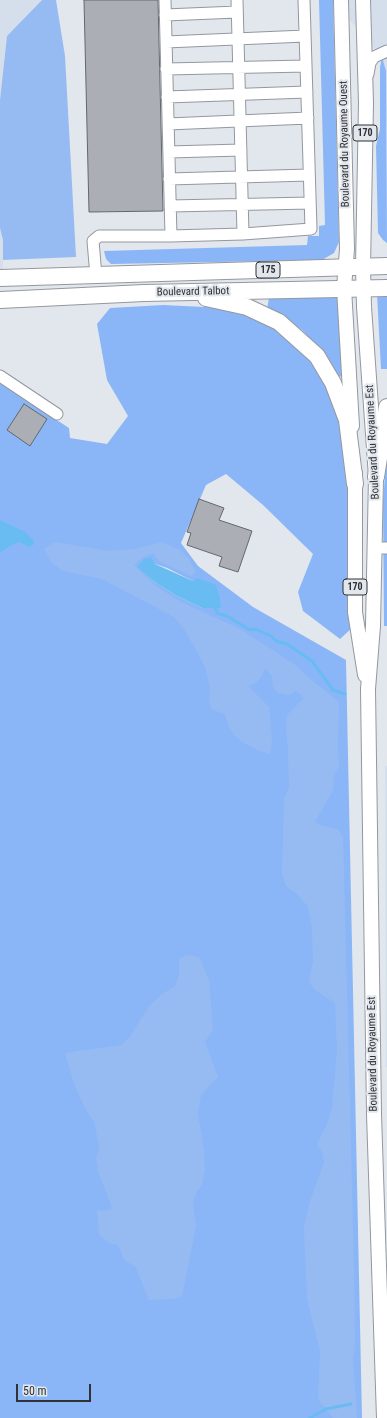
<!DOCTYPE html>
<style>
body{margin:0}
#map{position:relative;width:387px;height:1418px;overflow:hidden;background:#e2e7ed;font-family:"Roboto Condensed",sans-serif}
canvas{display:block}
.scale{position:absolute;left:16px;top:1384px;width:75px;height:18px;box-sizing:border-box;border:2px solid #2f3134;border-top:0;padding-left:5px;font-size:12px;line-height:14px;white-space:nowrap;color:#2f3134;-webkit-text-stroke:3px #e2e7ed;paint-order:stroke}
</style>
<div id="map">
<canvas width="387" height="1418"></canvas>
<div class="scale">50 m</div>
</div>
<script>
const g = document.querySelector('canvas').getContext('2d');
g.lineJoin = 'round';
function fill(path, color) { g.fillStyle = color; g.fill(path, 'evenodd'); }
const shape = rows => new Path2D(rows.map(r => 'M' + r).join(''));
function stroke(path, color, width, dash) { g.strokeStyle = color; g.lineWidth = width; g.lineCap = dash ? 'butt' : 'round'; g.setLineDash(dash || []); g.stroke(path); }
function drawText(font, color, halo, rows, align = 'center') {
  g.font = font + ' "Roboto Condensed",sans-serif'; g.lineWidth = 4; g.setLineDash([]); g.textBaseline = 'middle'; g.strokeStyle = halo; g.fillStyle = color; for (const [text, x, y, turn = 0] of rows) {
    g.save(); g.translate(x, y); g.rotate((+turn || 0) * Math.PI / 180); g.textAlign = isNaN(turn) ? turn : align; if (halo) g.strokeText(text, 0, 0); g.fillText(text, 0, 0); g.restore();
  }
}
const built = shape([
 [0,0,42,0,7,36,0,100],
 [341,0,387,0,387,132,382,57,342,11],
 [0,228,3,239,3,278,0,278],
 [385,766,387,766,387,1067,386,1067]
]);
const green = shape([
 [319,0,333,0,339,242,334,253,322,260,111,264,106,259,104,251,307,245,308,236,319,236,319,226,325,225],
 [382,57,386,71,387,243,383,240,378,233,376,146,380,129,380,67],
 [387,293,387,369,381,369,377,294],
 [345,295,346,376,336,377,317,346,302,330,288,320,267,310,269,297],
 [163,305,225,308,258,318,283,331,321,372,338,414,346,462,350,508,352,628,340,639,303,611,298,592,313,554,263,505,226,474,206,485,181,543,198,566,253,607,346,660,362,1418,0,1418,0,383,69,428,70,438,107,444,128,416,107,380,97,324,110,308],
 [144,560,167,568,193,581,215,607,202,608,177,596,156,583,138,567],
 [387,451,387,626,384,626,383,501]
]);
const forest = shape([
 [42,0,56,0,65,56,76,257,3,260,3,240,0,228,0,100,7,36],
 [55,542,109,551,134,549,162,542,180,550,189,559,196,573,191,576,159,561,153,553,143,557,134,565,156,586,179,601,240,629,294,664,314,682,339,702,338,748,339,767,334,775,333,790,315,822,323,826,338,829,343,837,354,1267,355,1343,353,1359,357,1418,333,1418,318,1399,320,1351,307,1299,304,1227,310,1201,324,1162,322,1152,317,1144,327,1124,332,1108,337,1049,335,1003,314,989,309,982,313,961,312,928,308,907,298,895,286,886,282,874,284,799,289,788,288,750,286,732,287,715,304,698,296,691,290,695,277,693,273,687,272,676,265,668,262,676,256,683,248,686,269,707,272,740,270,754,259,751,242,742,234,735,228,725,225,714,211,709,209,700,210,687,205,667,186,632,174,617,102,579,63,571,52,563,44,549],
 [187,955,199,957,209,980,213,1030,205,1042,218,1077,201,1095,198,1114,204,1150,205,1170,202,1185,196,1193,193,1203,196,1226,182,1296,173,1299,149,1300,135,1266,125,1261,118,1245,109,1243,99,1235,97,1210,106,1211,112,1208,98,1171,96,1158,99,1148,95,1124,85,1108,74,1084,65,1053,121,1045,130,1037,149,1006,161,995,175,986,179,976,179,959]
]);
const water = shape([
 [0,520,25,532,34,541,33,545,29,547,19,542,10,546,0,553],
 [151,557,155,564,193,581,198,578,216,585,220,599,221,608,202,608,177,596,156,583,137,567,144,559]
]);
const stream = shape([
 [215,607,217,613,227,616,250,630,255,629,271,636,276,641,287,644,312,661,333,690,345,694],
 [310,1418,326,1409,351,1404]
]);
const building = shape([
 [84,0,158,0,163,211,89,212,84,0],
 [24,404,47,419,30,446,7,430,24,404],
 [199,499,224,508,219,520,252,531,238,572,219,566,222,557,187,545,191,533,187,532,199,499]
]);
const minor = shape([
 [237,0,243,234],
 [165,15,237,12],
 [166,42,305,36],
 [166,69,306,66],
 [368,74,370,63,374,57,387,51],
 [167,97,307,92],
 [168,124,308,118],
 [169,152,241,150],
 [169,179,309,175],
 [170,206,310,203],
 [171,236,243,234,311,229,304,0],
 [96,276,93,241,99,236,171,236,165,0],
 [0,376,57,414],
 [375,548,387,548]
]);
const major = shape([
 [341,0,347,249,344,288,352,426],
 [363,0,366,103,363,267,364,307,376,477,373,626,368,689,374,1114,384,1418],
 [355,473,355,612,365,675]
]);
const highway = shape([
 [0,278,387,266],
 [206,298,247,307,279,322,317,356,333,383,347,420,355,484],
 [0,300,144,293,387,288],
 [376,477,387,407]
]);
const shields = [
 [365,133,24],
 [268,270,24],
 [355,587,24]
];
const shieldNames = [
 ["170",365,133],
 ["175",268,270],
 ["170",355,587]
];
const streetNames = [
 ["Boulevard du Royaume Ouest",345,144,-91],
 ["Boulevard Talbot",193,292,-1],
 ["Boulevard du Royaume Est",373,442,-93],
 ["Boulevard du Royaume Est",373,1054,-91]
];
fill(built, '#d5deeb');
fill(green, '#8ab6f7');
fill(forest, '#96bbf2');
fill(water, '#69bcf1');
stroke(stream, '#69bcf1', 3);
fill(building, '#abafb5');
stroke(building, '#64686d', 1);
stroke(minor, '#94989e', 13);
stroke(major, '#94989e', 16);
stroke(highway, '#94989e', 18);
stroke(minor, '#fff', 11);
stroke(major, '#fff', 14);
stroke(highway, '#fff', 16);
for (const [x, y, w] of shields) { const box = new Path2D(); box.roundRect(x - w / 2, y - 8, w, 16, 3); g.fillStyle = '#e2e7ed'; g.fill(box); stroke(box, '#2f3134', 1); }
drawText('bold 10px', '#2f3134', null, shieldNames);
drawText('11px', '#2f3134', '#e2e7ed', streetNames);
</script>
